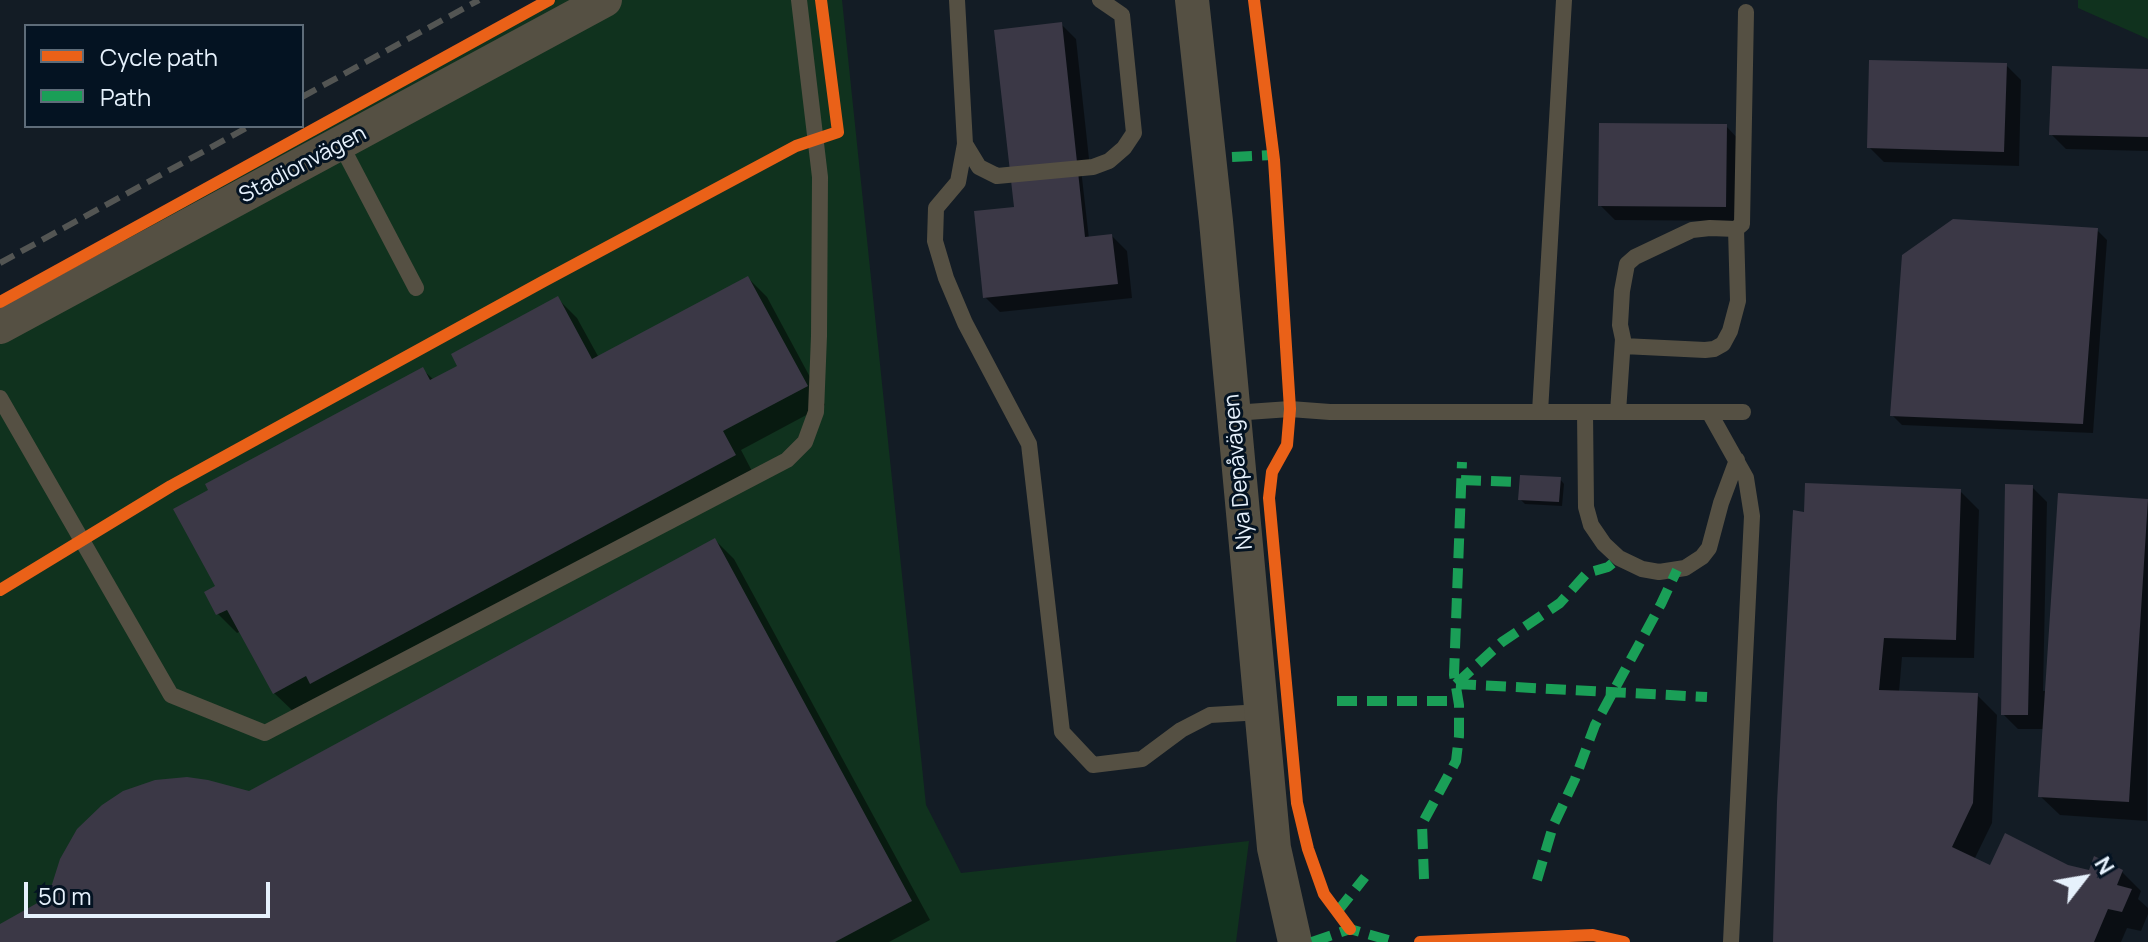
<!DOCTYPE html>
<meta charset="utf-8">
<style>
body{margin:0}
#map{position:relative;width:2148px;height:942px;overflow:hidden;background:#131c25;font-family:Manrope,sans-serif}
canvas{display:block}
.legend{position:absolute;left:24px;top:24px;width:280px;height:104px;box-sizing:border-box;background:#041322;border:2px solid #5e6c79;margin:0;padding:10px 14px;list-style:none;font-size:24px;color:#e6f1fc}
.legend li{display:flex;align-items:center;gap:16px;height:40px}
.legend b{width:40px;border:2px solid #5e6c79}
.north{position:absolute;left:2044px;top:838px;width:80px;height:80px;-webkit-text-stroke:6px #041322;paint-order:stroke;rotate:59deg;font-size:22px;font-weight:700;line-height:32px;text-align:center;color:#e6f1fc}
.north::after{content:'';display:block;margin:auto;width:28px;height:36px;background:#e6f1fc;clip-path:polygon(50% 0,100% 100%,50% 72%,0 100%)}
.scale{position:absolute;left:24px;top:882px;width:246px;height:36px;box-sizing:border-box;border:4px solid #e6f1fc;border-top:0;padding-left:10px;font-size:24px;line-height:28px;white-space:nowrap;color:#e6f1fc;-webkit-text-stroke:6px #041322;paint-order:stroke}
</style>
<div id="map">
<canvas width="2148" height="942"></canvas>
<ul class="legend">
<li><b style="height:10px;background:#ea6118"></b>Cycle path</li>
<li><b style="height:10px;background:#1a9f57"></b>Path</li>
</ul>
<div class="north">N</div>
<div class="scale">50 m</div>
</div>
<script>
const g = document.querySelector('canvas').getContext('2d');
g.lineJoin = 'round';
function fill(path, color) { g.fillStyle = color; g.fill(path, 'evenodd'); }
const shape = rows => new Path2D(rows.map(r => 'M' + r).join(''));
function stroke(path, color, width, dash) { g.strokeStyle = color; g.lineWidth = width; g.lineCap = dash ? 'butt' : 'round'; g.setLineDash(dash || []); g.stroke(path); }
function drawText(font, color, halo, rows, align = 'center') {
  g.font = font + ' Manrope,sans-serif'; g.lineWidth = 6; g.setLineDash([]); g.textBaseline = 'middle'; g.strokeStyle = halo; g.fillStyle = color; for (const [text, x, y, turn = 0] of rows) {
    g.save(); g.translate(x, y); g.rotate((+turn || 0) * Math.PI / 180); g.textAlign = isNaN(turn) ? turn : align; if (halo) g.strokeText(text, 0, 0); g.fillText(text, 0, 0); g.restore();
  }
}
const green = shape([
 [539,0,842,0,926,805,961,873,1249,841,1236,942,0,942,0,297],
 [2078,0,2148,0,2148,39,2078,8]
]);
const shadow = shape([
 [1061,24,1076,39,1090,168,1081,169,1089,239,1112,236,1127,251,1132,298,1000,312,985,297,1016,209],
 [2006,65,2021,80,2019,166,1884,162,1869,147],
 [2148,71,2148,151,2066,149,2051,134],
 [1726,126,1741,142,1741,221,1615,220,1600,205],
 [2097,230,2107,240,2093,433,1902,425,1892,415],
 [748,278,767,297,825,405,741,450,754,475,294,712,274,693,241,631,237,633,218,614,218,587,423,370,434,380,460,366,558,299,577,318,599,358],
 [1560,479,1564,484,1562,506,1525,504,1520,499],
 [2032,487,2047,502,2043,691,2047,691,2148,501,2147,821,2060,815,2040,796,2045,729,2018,729,2003,714],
 [1960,491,1979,510,1974,658,1902,657,1899,692,1977,695,1997,715,1992,823,1974,860,1991,868,2067,867,2091,872,2122,872,2141,891,2138,899,2148,908,2148,914,2141,931,2127,928,2121,942,1775,942,1806,514],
 [715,540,734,559,930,920,889,942,0,942,0,926]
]);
const building = shape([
 [1062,22,1085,237,1112,234,1118,284,983,298,974,211,1014,207,994,30],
 [1869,60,2007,63,2004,152,1867,148],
 [2052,66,2148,69,2148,137,2049,135],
 [1599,123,1727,124,1726,207,1598,206],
 [1953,219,2098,228,2083,424,1890,416,1902,255],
 [748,276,808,386,723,431,736,455,310,684,306,676,273,694,227,610,216,615,204,592,215,586,173,509,208,490,205,484,423,367,430,380,457,366,451,354,558,296,592,359],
 [1520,475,1561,477,1559,502,1518,500],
 [1805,483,1961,489,1956,640,1884,638,1879,690,1978,693,1973,803,1952,847,1990,865,2005,833,2068,865,2089,870,2094,856,2123,870,2117,885,2132,889,2122,912,2108,909,2094,942,1773,942,1777,802,1793,510,1804,512],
 [2005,484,2033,485,2028,715,2001,715],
 [2058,493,2148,499,2129,802,2038,797],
 [715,538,912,901,835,942,0,942,0,924,48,897,60,859,77,829,102,805,123,791,155,780,187,777,208,780,249,791]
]);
const service = shape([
 [957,0,965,144,958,182,936,208,935,241,946,278,965,323,1029,444,1062,732,1093,765,1142,759,1181,730,1210,715,1262,712],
 [965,144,979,167,997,176,1093,167,1109,161,1124,148,1134,133,1122,15,1100,0],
 [341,145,416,288],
 [1623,346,1705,350,1714,349,1723,344,1730,331,1738,301,1736,229],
 [0,398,171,695,265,733,787,460,805,442,816,412,819,336,820,177,799,0],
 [1540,412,1564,0],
 [1585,412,1586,507,1591,525,1604,544,1619,558,1642,569,1659,572,1685,568,1702,557,1709,548,1721,503,1737,460],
 [1618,412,1623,339,1620,325,1622,291,1627,264,1635,257,1692,230,1710,228,1736,229,1742,224,1746,12],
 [1709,412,1746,478,1752,516,1731,942],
 [1233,413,1290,409,1330,412,1743,412]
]);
const minor = shape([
 [1192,0,1216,221,1274,848,1295,942],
 [0,327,605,0]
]);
const rail = shape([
 [302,97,479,0],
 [0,263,250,126]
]);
const quiet = shape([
 [1232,157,1273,155],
 [1461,480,1516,482],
 [1456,684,1707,697],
 [1456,684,1502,642,1560,603,1587,573,1608,567,1619,558],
 [1337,701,1458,701],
 [1424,879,1422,824,1456,761,1459,736,1459,705,1454,675,1462,462],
 [1537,880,1553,826,1575,779,1595,725,1661,604,1677,570],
 [1337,912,1365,877],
 [1312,942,1350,929,1395,942]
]);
const cycleway = shape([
 [1254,0,1274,160,1290,409,1287,445,1272,472,1269,498,1297,803,1308,849,1324,894,1350,929],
 [0,302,549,0],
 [0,590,171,486,544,281,796,146,838,132,821,0],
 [1420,942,1593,935,1624,942]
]);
const streetNames = [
 ["Stadionvägen",303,165,-28],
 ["Nya Depåvägen",1239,472,-95]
];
fill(green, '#10321e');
fill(shadow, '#0007');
fill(building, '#3b3846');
stroke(service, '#555043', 16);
stroke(minor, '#555043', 34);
stroke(rail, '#535553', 6, [16, 8]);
stroke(quiet, '#1a9f57', 10, [20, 10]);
stroke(cycleway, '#ea6118', 12);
drawText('22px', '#e6f1fc', '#041322', streetNames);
</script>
